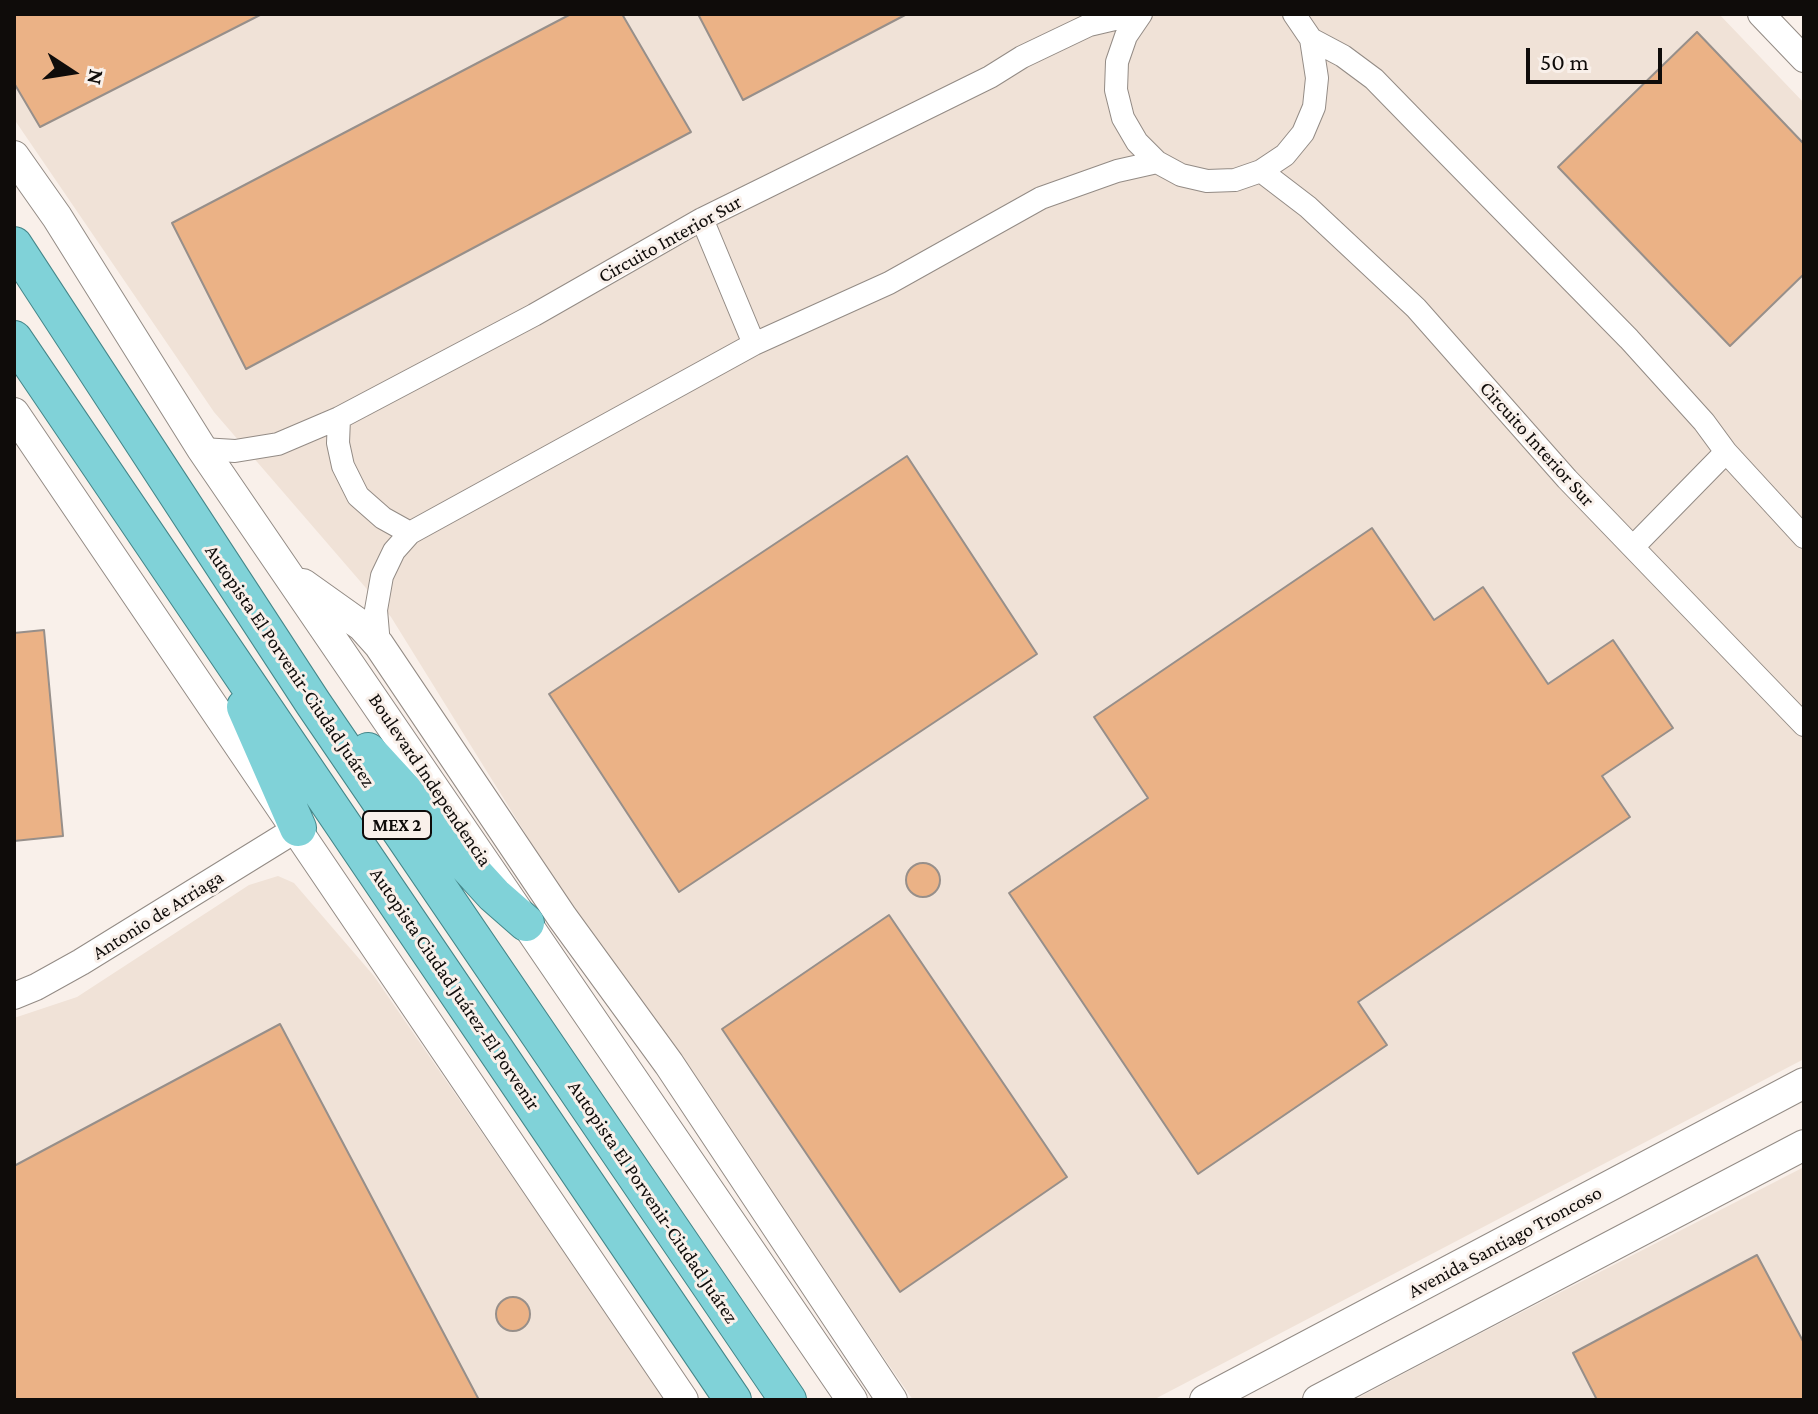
<!DOCTYPE html>
<meta charset="utf-8">
<style>
body{margin:0}
#map{position:relative;width:1818px;height:1414px;overflow:hidden;background:#f9f0ea;font-family:"Crimson Pro",serif}
canvas{display:block}
.frame{position:absolute;inset:0;border:16px solid #0f0c0a;pointer-events:none}
.north{position:absolute;left:32px;top:32px;width:80px;height:80px;-webkit-text-stroke:6px #f9f0ea;paint-order:stroke;rotate:102deg;font-size:22px;font-weight:700;line-height:32px;text-align:center;color:#0f0c0a}
.north::after{content:'';display:block;margin:auto;width:28px;height:36px;background:#0f0c0a;clip-path:polygon(50% 0,100% 100%,50% 72%,0 100%)}
.scale{position:absolute;left:1526px;top:48px;width:136px;height:36px;box-sizing:border-box;border:4px solid #0f0c0a;border-top:0;padding-left:10px;font-size:24px;line-height:28px;white-space:nowrap;color:#0f0c0a;-webkit-text-stroke:6px #f9f0ea;paint-order:stroke}
</style>
<div id="map">
<canvas width="1818" height="1414"></canvas>
<div class="frame"></div>
<div class="north">N</div>
<div class="scale">50 m</div>
</div>
<script>
const g = document.querySelector('canvas').getContext('2d');
g.lineJoin = 'round';
function fill(path, color) { g.fillStyle = color; g.fill(path, 'evenodd'); }
const shape = rows => new Path2D(rows.map(r => 'M' + r).join(''));
function stroke(path, color, width, dash) { g.strokeStyle = color; g.lineWidth = width; g.lineCap = dash ? 'butt' : 'round'; g.setLineDash(dash || []); g.stroke(path); }
function drawText(font, color, halo, rows, align = 'center') {
  g.font = font + ' "Crimson Pro",serif'; g.lineWidth = 6; g.setLineDash([]); g.textBaseline = 'middle'; g.strokeStyle = halo; g.fillStyle = color; for (const [text, x, y, turn = 0] of rows) {
    g.save(); g.translate(x, y); g.rotate((+turn || 0) * Math.PI / 180); g.textAlign = isNaN(turn) ? turn : align; if (halo) g.strokeText(text, 0, 0); g.fillText(text, 0, 0); g.restore();
  }
}
const built = shape([
 [14,14,1719,14,1804,103,1804,1059,1153,1400,913,1400,548,870,391,617,214,412,14,119],
 [278,876,294,883,374,976,666,1400,14,1400,14,1018,77,997,249,885],
 [1804,1167,1804,1400,1354,1400,1454,1347]
]);
const building = shape([
 [14,14,262,14,40,127,14,83,14,14],
 [571,14,622,14,691,132,246,369,172,223,571,14],
 [698,14,907,14,743,100,698,14],
 [1697,32,1804,144,1804,274,1730,346,1558,167,1697,32],
 [907,456,1037,654,679,892,549,694,907,456],
 [1372,528,1434,620,1483,587,1548,684,1613,640,1673,728,1602,776,1630,817,1358,1002,1387,1045,1198,1174,1009,893,1148,798,1094,717,1372,528],
 [44,630,63,836,14,841,14,633,44,630],
 '906 880a17 17 0 1 1 34 0a17 17 0 1 1-34 0Z',
 [889,915,1067,1177,900,1292,722,1029,889,915],
 [280,1024,479,1400,14,1400,14,1166,280,1024],
 [1757,1255,1804,1343,1804,1400,1597,1400,1573,1353,1757,1255],
 '496 1314a17 17 0 1 1 34 0a17 17 0 1 1-34 0Z'
]);
const minor = shape([
 [1141,14,1126,36,1117,62,1116,90,1123,118,1137,142,1157,162,1181,175,1207,181,1235,180,1261,171,1285,155,1303,133,1314,107,1317,78,1311,39,1294,14],
 [1311,39,1343,56,1374,79,1413,119,1629,339,1704,422,1726,452,1804,537],
 [1261,171,1308,207,1416,308,1567,479,1804,725],
 [702,219,754,344],
 [339,418,338,443,343,466,358,496,383,518,410,533],
 [202,449,235,451,278,444,339,418,534,315,702,219,990,77,1022,57,1089,25,1136,14],
 [1633,547,1726,452],
 [379,645,376,610,382,576,394,551,410,533,754,344,889,283,1041,198,1117,171,1157,162]
]);
const tertiary = shape([
 [1761,14,1804,59],
 [14,996,36,987,81,962,298,828]
]);
const secondary = shape([
 [14,156,57,217,202,449,852,1400],
 [14,413,683,1400],
 [303,584,362,626,379,645,562,917,669,1064,892,1400],
 [1205,1400,1804,1083],
 [1318,1400,1804,1145]
]);
const trunk = shape([
 [14,245,313,703,788,1400],
 [14,339,733,1400],
 [245,707,298,828],
 [368,751,412,799,462,860,494,895,526,923]
]);
const shields = [
 [397,825,68]
];
const shieldNames = [
 ["MEX 2",397,825]
];
const streetNames = [
 ["Circuito Interior Sur",670,239,-29],
 ["Circuito Interior Sur",1537,444,48],
 ["Autopista El Porvenir-Ciudad Juárez",290,666,56],
 ["Boulevard Independencia",430,780,56],
 ["Antonio de Arriaga",158,915,-32],
 ["Autopista Ciudad Juárez-El Porvenir",455,989,56],
 ["Autopista El Porvenir-Ciudad Juárez",653,1202,56],
 ["Avenida Santiago Troncoso",1505,1242,-28]
];
fill(built, '#f0e2d7');
fill(building, '#ebb286');
stroke(building, '#978f8a', 2);
stroke(minor, '#938b85', 24);
stroke(tertiary, '#938b85', 28);
stroke(secondary, '#938b85', 32);
stroke(trunk, '#448689', 38);
stroke(minor, '#fff', 22);
stroke(tertiary, '#fff', 26);
stroke(secondary, '#fff', 30);
stroke(trunk, '#80d2d8', 36);
for (const [x, y, w] of shields) { const box = new Path2D(); box.roundRect(x - w / 2, y - 14, w, 28, 6); g.fillStyle = '#f9f0ea'; g.fill(box); stroke(box, '#0f0c0a', 2); }
drawText('bold 18px', '#0f0c0a', null, shieldNames);
drawText('20px', '#0f0c0a', '#f9f0ea', streetNames);
</script>
